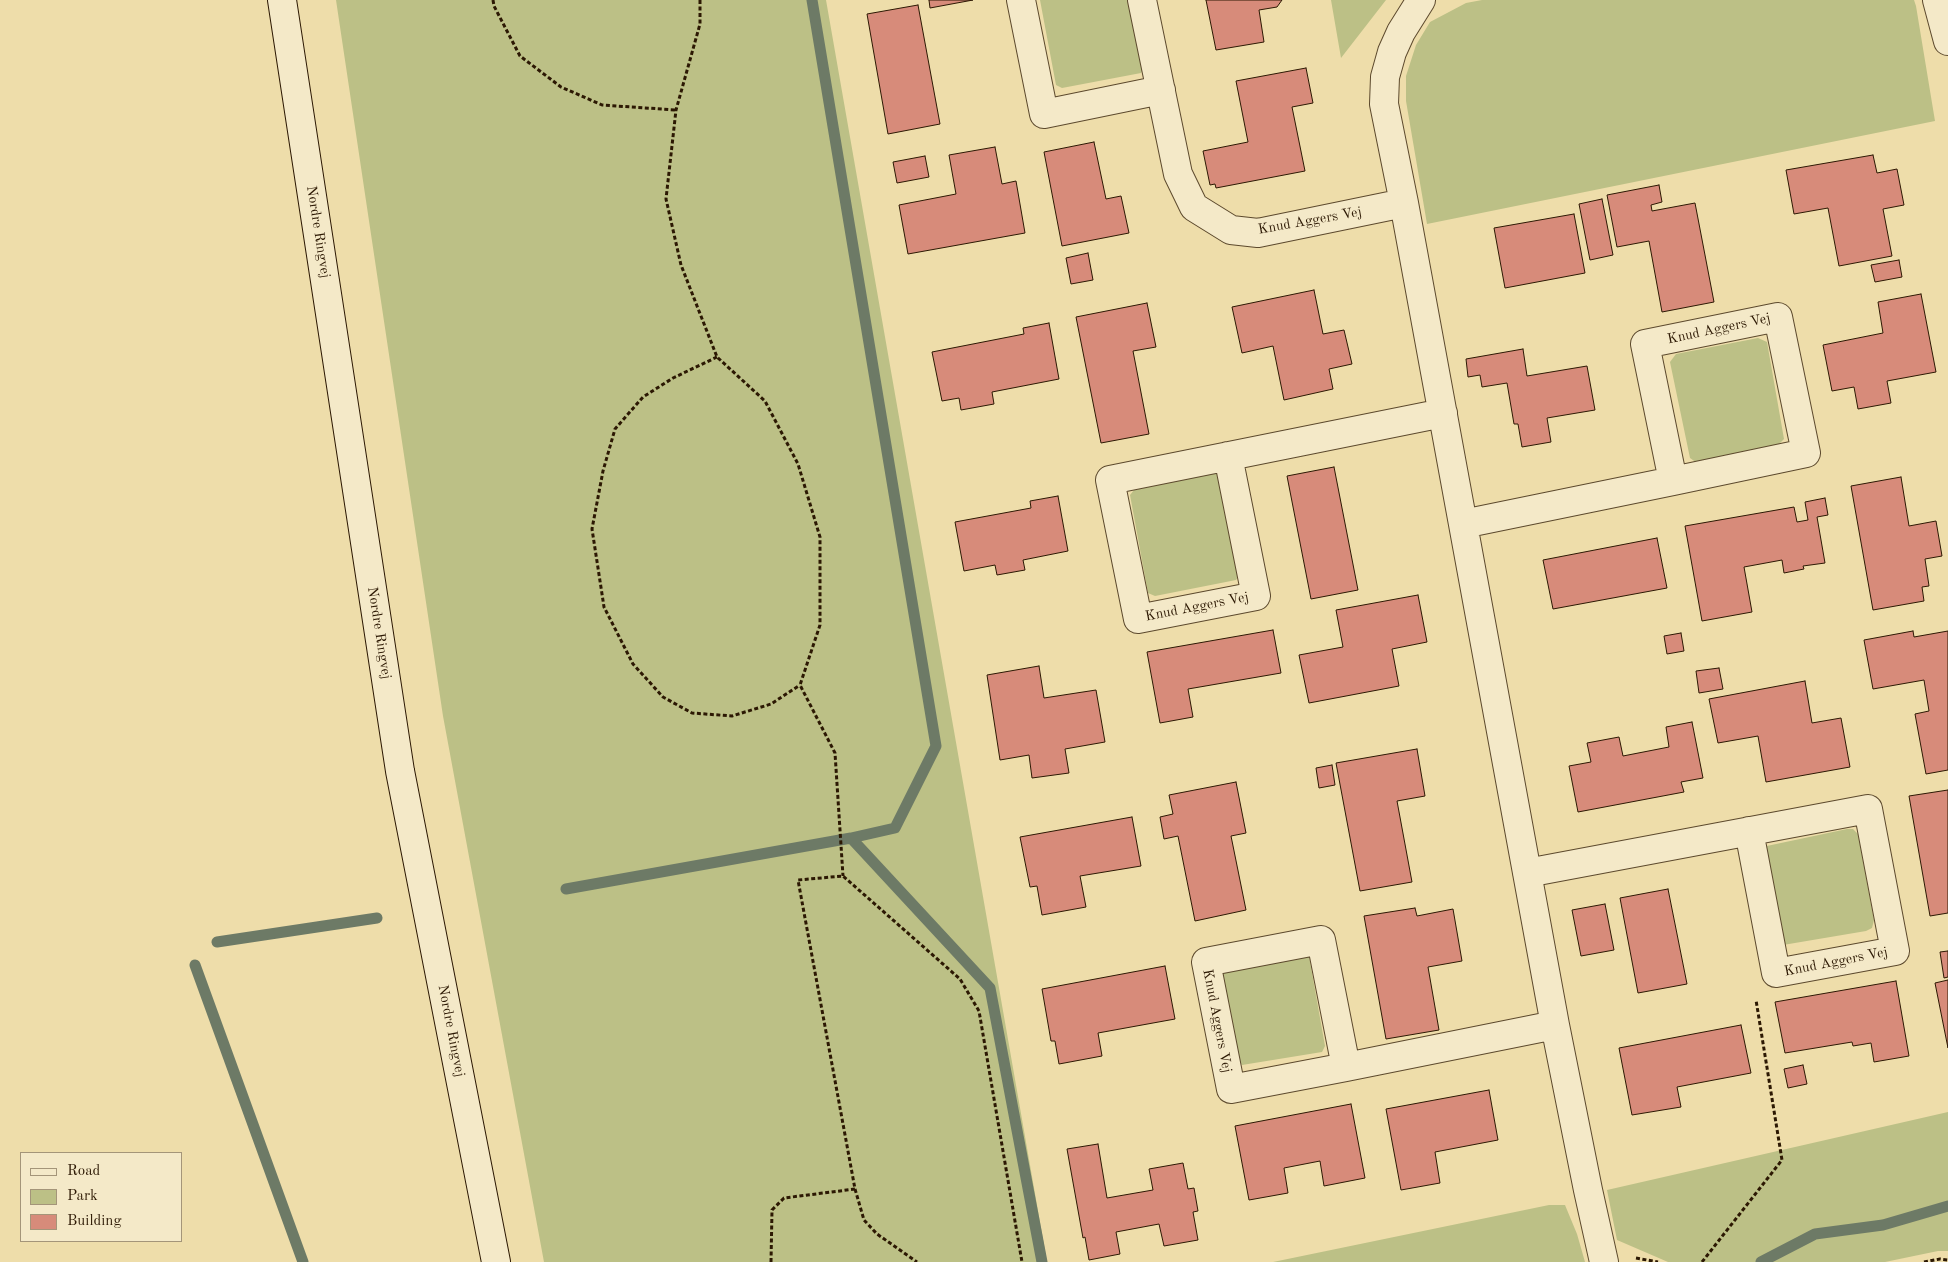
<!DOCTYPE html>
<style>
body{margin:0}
#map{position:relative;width:1948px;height:1262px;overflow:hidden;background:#eda;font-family:"Old Standard TT",serif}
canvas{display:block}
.legend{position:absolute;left:20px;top:1152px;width:162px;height:90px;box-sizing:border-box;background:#f4e9c8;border:1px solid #a49579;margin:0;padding:6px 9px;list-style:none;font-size:15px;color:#2c1803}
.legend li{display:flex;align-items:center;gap:10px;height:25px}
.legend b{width:25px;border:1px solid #a49579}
</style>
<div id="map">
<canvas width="1948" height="1262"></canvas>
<ul class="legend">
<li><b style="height:6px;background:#f4e9c8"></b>Road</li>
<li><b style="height:14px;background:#bcc086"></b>Park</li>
<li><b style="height:14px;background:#d78b7a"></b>Building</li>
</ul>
</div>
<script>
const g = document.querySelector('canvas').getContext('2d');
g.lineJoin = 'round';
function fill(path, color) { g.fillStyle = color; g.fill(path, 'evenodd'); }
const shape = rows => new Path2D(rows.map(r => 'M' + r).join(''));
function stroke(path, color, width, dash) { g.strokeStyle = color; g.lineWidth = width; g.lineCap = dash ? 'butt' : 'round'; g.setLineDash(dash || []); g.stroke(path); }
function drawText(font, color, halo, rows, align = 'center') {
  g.font = font + ' "Old Standard TT",serif'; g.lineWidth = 5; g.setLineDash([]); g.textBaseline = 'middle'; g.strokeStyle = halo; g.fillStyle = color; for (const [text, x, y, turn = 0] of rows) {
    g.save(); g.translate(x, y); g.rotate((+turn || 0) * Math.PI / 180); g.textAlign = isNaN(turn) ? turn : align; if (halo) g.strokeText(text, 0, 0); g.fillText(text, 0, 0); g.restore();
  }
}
const green = shape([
 [336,0,826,0,1047,1262,544,1262,443,716],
 [1040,0,1128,0,1143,69,1141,73,1062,88,1056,85],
 [1331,0,1386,0,1341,58],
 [1482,0,1914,0,1916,6,1935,121,1427,224,1406,101,1406,76,1416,45,1430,22,1466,3],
 [1758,338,1767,342,1784,439,1778,445,1697,463,1690,458,1670,362,1676,354],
 [1217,473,1222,477,1240,574,1236,580,1155,596,1148,593,1130,495,1134,490],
 [1847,829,1853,829,1858,834,1874,920,1872,928,1866,931,1783,945,1762,847],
 [1309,956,1325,1046,1322,1052,1242,1065,1237,1058,1220,975,1225,968],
 [1948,1112,1948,1251,1938,1251,1885,1262,1668,1262,1617,1240,1607,1190],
 [1549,1205,1565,1205,1577,1234,1585,1262,1273,1262]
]);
const stream = shape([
 [851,838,990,988,1042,1262],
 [566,889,851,838,895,828,936,746,812,0],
 [217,942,377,918],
 [195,965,303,1262],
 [1761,1262,1815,1234,1883,1225,1948,1206]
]);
const building = shape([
 [929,0,973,0,930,8,929,0],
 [1206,0,1282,0,1277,7,1259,10,1264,42,1216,50,1206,0],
 [918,5,940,124,888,134,867,14,918,5],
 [1306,68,1313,103,1292,107,1305,171,1216,188,1215,184,1210,185,1203,151,1248,142,1236,81,1306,68],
 [1094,142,1106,199,1121,196,1129,233,1062,246,1044,152,1094,142],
 [995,147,1002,184,1016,181,1025,233,908,254,899,205,956,194,949,155,995,147],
 [1873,155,1877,173,1897,169,1904,205,1883,209,1892,256,1839,266,1828,208,1794,214,1786,170,1873,155],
 [925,156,929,177,897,183,893,162,925,156],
 [1659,185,1662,202,1651,205,1652,211,1695,203,1714,302,1662,312,1649,241,1617,247,1607,195,1659,185],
 [1602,199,1613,255,1590,260,1579,204,1602,199],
 [1574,214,1585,273,1505,288,1494,228,1574,214],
 [1088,253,1093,280,1071,284,1066,258,1088,253],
 [1899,260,1902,277,1875,282,1871,265,1899,260],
 [1314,290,1323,334,1344,330,1352,364,1329,369,1333,389,1284,400,1273,346,1242,353,1232,307,1314,290],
 [1921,294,1936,372,1887,381,1891,403,1858,409,1854,387,1832,391,1823,345,1883,333,1878,302,1921,294],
 [1147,303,1156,347,1133,351,1149,434,1101,443,1076,317,1147,303],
 [1049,323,1059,379,992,392,994,404,961,410,959,398,942,401,932,352,1024,334,1023,328,1049,323],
 [1523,349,1527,376,1587,366,1595,410,1547,418,1551,442,1522,447,1518,424,1514,424,1507,383,1482,387,1480,375,1468,377,1466,359,1523,349],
 [1334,467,1358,590,1311,599,1287,476,1334,467],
 [1901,477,1909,526,1936,521,1942,556,1925,559,1929,586,1922,587,1924,601,1873,610,1851,486,1901,477],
 [1058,496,1068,551,1023,560,1025,570,997,575,995,565,964,571,955,522,1031,508,1030,501,1058,496],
 [1825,498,1828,515,1817,517,1825,563,1803,566,1804,569,1784,573,1782,560,1744,567,1752,612,1702,621,1685,526,1794,507,1797,522,1808,520,1805,502,1825,498],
 [1657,538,1667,588,1553,609,1543,560,1657,538],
 [1418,595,1427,642,1392,649,1399,686,1309,703,1299,655,1343,647,1336,610,1418,595],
 [1273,630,1281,673,1188,689,1193,717,1160,723,1147,652,1273,630],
 [1913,631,1914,637,1948,631,1948,770,1926,774,1915,714,1929,711,1924,680,1873,689,1864,640,1913,631],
 [1681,633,1684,651,1667,654,1664,636,1681,633],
 [1039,666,1044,698,1096,690,1105,742,1065,749,1069,773,1032,778,1029,755,1000,760,987,675,1039,666],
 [1719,668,1723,689,1699,693,1696,671,1719,668],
 [1805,681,1812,723,1841,718,1850,767,1766,782,1758,736,1718,743,1709,699,1805,681],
 [1692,722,1703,778,1681,782,1684,792,1578,812,1569,766,1591,762,1587,743,1619,737,1623,756,1669,747,1666,727,1692,722],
 [1417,749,1425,796,1397,801,1412,882,1360,891,1336,763,1417,749],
 [1332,765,1335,785,1319,788,1316,768,1332,765],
 [1236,782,1246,833,1231,836,1246,910,1195,921,1178,836,1164,839,1160,817,1173,814,1169,795,1236,782],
 [1948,790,1948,913,1930,916,1909,796,1948,790],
 [1132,817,1141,866,1080,876,1086,907,1042,915,1037,886,1030,887,1020,837,1132,817],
 [1668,889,1687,984,1638,993,1620,898,1668,889],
 [1605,904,1614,950,1581,956,1572,910,1605,904],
 [1415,908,1417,916,1453,909,1462,961,1428,967,1439,1030,1386,1039,1364,916,1415,908],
 [1948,951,1948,977,1944,978,1940,952,1948,951],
 [1165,966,1175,1019,1098,1033,1102,1056,1059,1064,1055,1041,1051,1041,1042,989,1165,966],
 [1948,980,1948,1048,1935,983,1948,980],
 [1896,981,1909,1056,1874,1062,1871,1043,1853,1046,1852,1042,1785,1053,1775,1002,1896,981],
 [1741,1025,1751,1073,1677,1087,1681,1107,1632,1115,1619,1048,1741,1025],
 [1803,1065,1807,1084,1788,1088,1784,1069,1803,1065],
 [1489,1090,1498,1140,1435,1152,1440,1183,1401,1190,1386,1109,1489,1090],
 [1351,1104,1365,1178,1324,1186,1320,1161,1284,1168,1288,1193,1249,1200,1235,1126,1351,1104],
 [1098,1144,1107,1198,1153,1190,1149,1169,1183,1163,1188,1189,1194,1188,1198,1211,1193,1212,1198,1240,1164,1246,1159,1224,1116,1232,1120,1254,1089,1260,1085,1237,1083,1238,1067,1149,1098,1144]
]);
const path = shape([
 [493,0,494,6,520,56,561,87,602,105,676,110],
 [700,0,700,24,676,110,666,199,681,265,717,357,765,401,798,464,820,537,820,625,800,685,835,753,843,876],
 [717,357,673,378,643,397,615,429,603,471,592,529,604,607,633,664,663,697,692,713,732,716,771,704,800,685],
 [855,1189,864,1220,877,1234,917,1262],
 [1636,1258,1658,1262],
 [771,1262,772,1210,784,1198,855,1189,798,880,843,876,960,979,979,1011,1022,1262],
 [1702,1262,1782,1160,1756,1000],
 [1924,1262,1940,1259,1948,1260]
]);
const street = shape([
 [1021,0,1044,114,1161,90],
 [1142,0,1178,174,1194,207,1231,230,1258,233,1404,203],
 [1421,0,1401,32,1392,52,1385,77,1384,104,1404,203,1555,1025,1588,1190,1604,1262],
 [1937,0,1948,41],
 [1228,456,1256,596,1138,619,1110,480,1443,413],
 [1463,524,1673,481,1806,453,1778,317,1645,344,1673,481],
 [1527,873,1868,809,1895,951,1776,973,1749,831],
 [1346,1067,1321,940,1206,962,1231,1089,1346,1067,1555,1025]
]);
const secondary = shape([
 [282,0,400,771,496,1262]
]);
const streetNames = [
 ["Knud Aggers Vej",1310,221,-10],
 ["Nordre Ringvej",318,232,81],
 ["Knud Aggers Vej",1719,329,-12],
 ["Knud Aggers Vej",1197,607,-11],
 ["Nordre Ringvej",379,633,81],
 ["Knud Aggers Vej",1836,962,-11],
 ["Knud Aggers Vej",1217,1021,79],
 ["Nordre Ringvej",451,1031,79]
];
fill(green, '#bcc086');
stroke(stream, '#6d7a66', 11);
fill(building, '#d78b7a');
stroke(building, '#2c1803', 1);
stroke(street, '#5c492d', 30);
stroke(secondary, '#2c1803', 30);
stroke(path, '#2c1803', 3, [4, 2.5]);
stroke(street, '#f4e9c8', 28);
stroke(secondary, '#f4e9c8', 28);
drawText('14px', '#2c1803', '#f4e9c8', streetNames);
</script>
